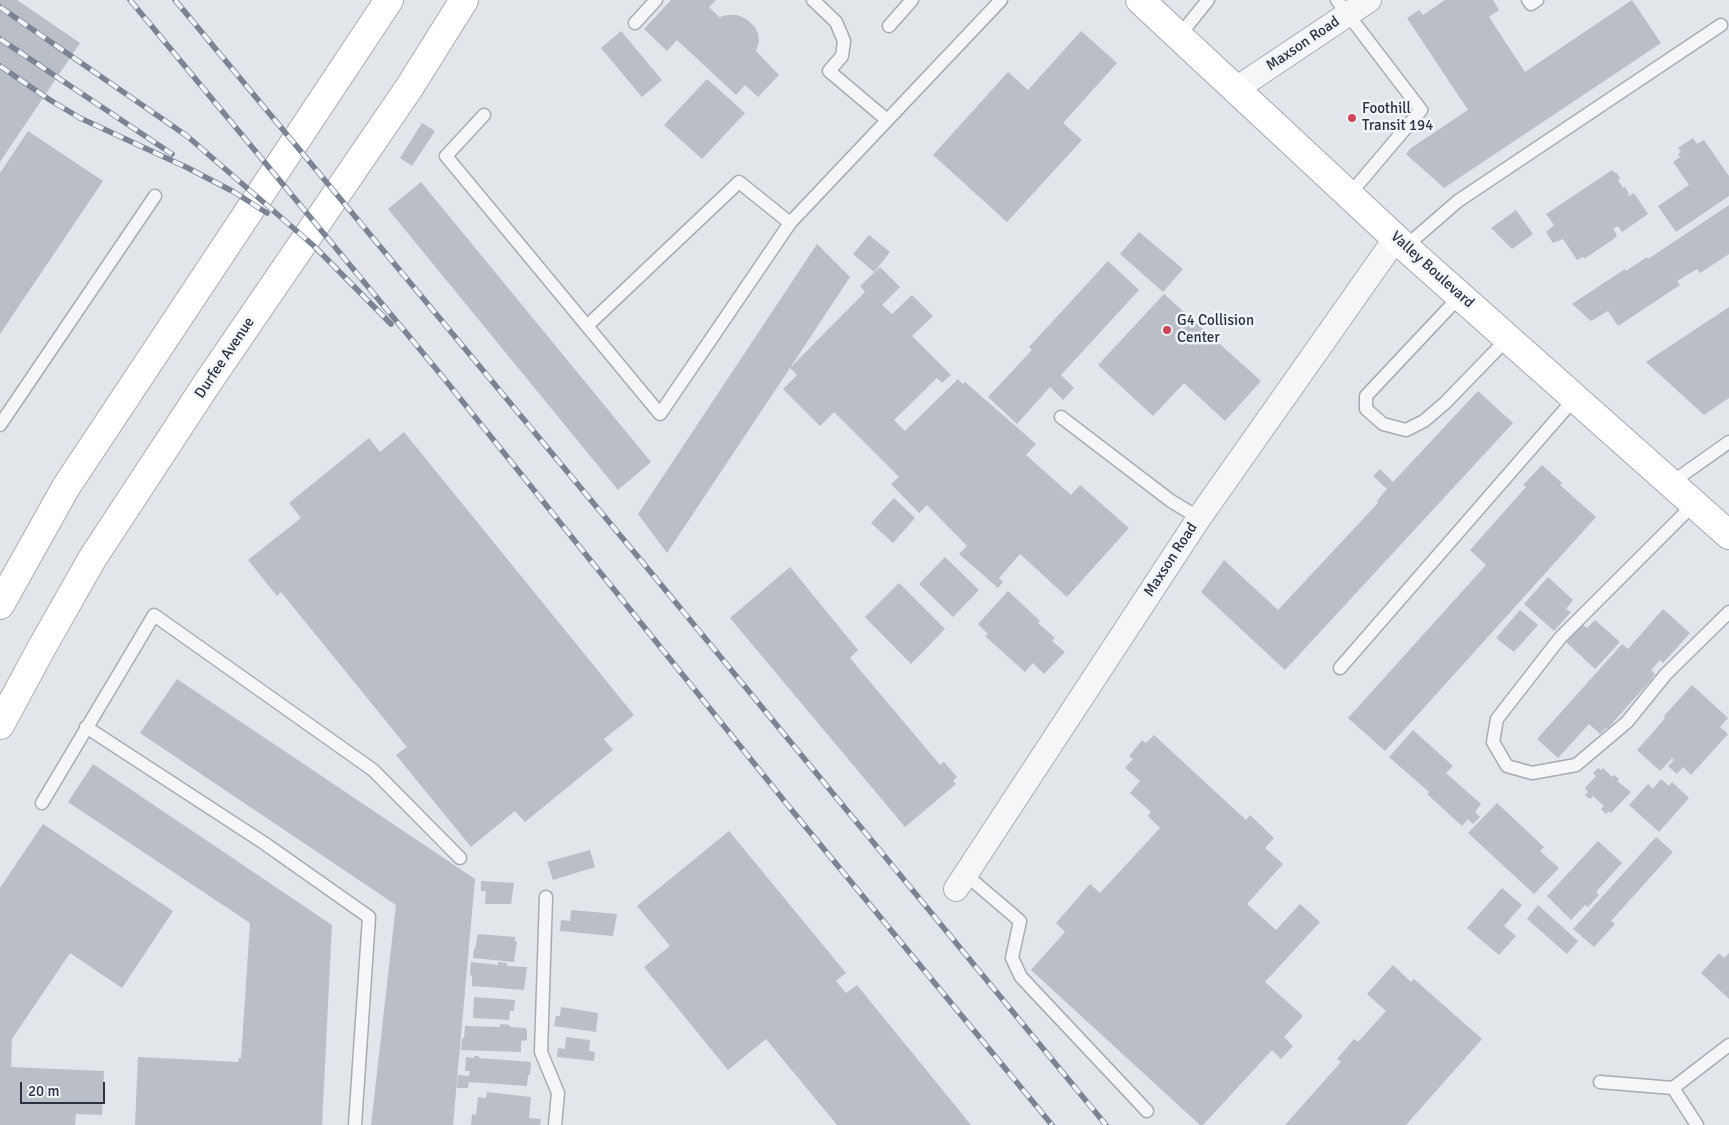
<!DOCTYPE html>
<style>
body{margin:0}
#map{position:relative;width:1729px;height:1125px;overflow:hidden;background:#e2e5ea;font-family:Signika,sans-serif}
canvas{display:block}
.scale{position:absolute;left:20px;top:1082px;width:85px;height:22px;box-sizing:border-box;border:2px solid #2a3242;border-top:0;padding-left:6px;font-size:15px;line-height:18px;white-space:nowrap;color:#2a3242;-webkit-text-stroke:4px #f1f4f8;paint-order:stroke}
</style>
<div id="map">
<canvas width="1729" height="1125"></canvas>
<div class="scale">20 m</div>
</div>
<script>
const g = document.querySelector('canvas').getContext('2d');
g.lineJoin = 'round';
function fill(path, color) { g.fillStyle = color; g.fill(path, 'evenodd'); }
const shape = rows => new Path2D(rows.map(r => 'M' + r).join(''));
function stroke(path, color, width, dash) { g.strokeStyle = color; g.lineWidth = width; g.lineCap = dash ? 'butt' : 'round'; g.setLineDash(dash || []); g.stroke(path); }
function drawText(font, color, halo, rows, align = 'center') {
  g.font = font + ' Signika,sans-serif'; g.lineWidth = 5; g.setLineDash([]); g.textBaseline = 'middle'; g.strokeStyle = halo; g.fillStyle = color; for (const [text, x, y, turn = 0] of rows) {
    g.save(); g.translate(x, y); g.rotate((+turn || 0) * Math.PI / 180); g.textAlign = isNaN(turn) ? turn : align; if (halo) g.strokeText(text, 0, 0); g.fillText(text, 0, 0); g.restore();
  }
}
const building = shape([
 [0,0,17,0,80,43,0,162],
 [671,0,716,0,709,7,720,18,722,16,729,15,737,15,746,19,755,27,758,34,759,41,756,51,779,75,758,97,745,85,736,95,677,40,667,51,644,29],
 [1445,0,1493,0,1499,10,1489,17,1525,72,1632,0,1661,43,1444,188,1406,154,1411,148,1468,110,1407,18,1419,10,1423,15],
 [621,31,662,80,642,97,601,48],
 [1081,31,1117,63,1063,123,1082,140,1007,222,933,155,1008,72,1028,90],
 [707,79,745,113,702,159,664,125],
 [422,123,435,131,412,166,400,158],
 [28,131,103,181,0,334,0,173],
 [1693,138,1697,144,1704,140,1729,176,1729,196,1676,232,1658,206,1689,185,1673,162,1680,157,1678,154,1681,152,1678,148],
 [1612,170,1614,173,1616,172,1620,178,1618,180,1623,188,1625,187,1629,193,1628,195,1629,196,1634,193,1648,214,1622,232,1618,226,1613,229,1617,235,1615,238,1584,259,1583,257,1577,260,1563,239,1553,243,1546,232,1554,225,1546,214],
 [421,182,651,462,618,490,388,209],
 [1729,205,1729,254,1700,273,1697,269,1677,281,1680,285,1618,326,1608,311,1591,321,1572,304,1625,269,1626,271,1647,257,1648,259],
 [1516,210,1533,234,1512,249,1491,228],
 [1139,232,1183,269,1163,292,1120,254],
 [869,235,890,252,874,272,853,254],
 [817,244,850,277,790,368,865,292,860,286,880,267,900,287,882,305,892,314,912,295,933,316,912,336,951,375,942,383,937,378,894,420,905,431,958,379,963,384,965,382,1036,444,1026,455,1071,495,1080,485,1129,528,1067,597,1020,554,999,578,1003,582,998,588,959,554,967,546,927,505,919,513,891,484,899,477,834,412,820,426,783,389,797,375,790,368,667,553,638,514],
 [1108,261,1139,290,1061,375,1074,388,1063,400,1050,387,1017,424,988,397,1032,350,1029,347],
 [1164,294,1261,381,1225,421,1184,383,1153,416,1098,365],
 [1729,307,1729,398,1704,415,1646,362],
 [1478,391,1513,423,1285,670,1201,592,1224,560,1278,610,1378,503,1377,501,1387,489,1373,476,1380,469,1393,482],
 [404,432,634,715,604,739,613,750,525,822,515,811,471,847,396,755,407,747,281,592,277,596,248,560,301,518,289,503,369,438,380,452],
 [1542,465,1562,483,1560,485,1596,517,1385,751,1348,718,1486,565,1470,550,1526,487,1523,485],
 [894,498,915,518,893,543,871,523],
 [945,557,979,590,953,617,919,584],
 [790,567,858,650,850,658,940,765,944,762,957,777,953,781,956,784,905,827,730,618],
 [1548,577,1573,600,1566,609,1571,612,1554,631,1524,604],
 [899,583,945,629,911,664,865,617],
 [1008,591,1040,621,1038,623,1055,638,1052,641,1065,652,1044,674,1033,663,1025,672,985,636,988,634,978,624],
 [1663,609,1690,633,1663,663,1660,660,1651,670,1655,674,1650,681,1608,728,1606,728,1600,734,1589,724,1558,758,1537,739,1622,644,1628,649],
 [1520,610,1538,625,1514,652,1496,638],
 [1595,620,1620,642,1595,669,1566,642,1582,624,1587,628],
 [177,679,475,879,453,1125,371,1125,396,905,140,733],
 [1692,685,1728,718,1720,727,1728,734,1691,775,1683,767,1677,774,1668,766,1674,760,1672,758,1660,771,1637,750,1655,730,1665,718,1664,716],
 [1413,730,1453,766,1446,773,1481,804,1475,812,1480,817,1473,824,1468,819,1462,826,1427,794,1429,792,1389,757],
 [1154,735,1246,820,1250,815,1274,838,1265,848,1283,864,1247,904,1276,930,1300,904,1320,922,1265,982,1303,1016,1284,1037,1293,1046,1281,1059,1272,1050,1203,1125,1200,1125,1031,970,1065,932,1056,923,1090,884,1100,893,1160,828,1148,816,1151,812,1130,793,1140,781,1125,768,1133,759,1129,756,1142,740,1146,743],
 [93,764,332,925,322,1125,135,1125,138,1057,238,1062,239,1058,241,1058,250,923,68,802],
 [1598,768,1601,770,1603,768,1612,777,1614,775,1619,779,1617,781,1631,792,1611,813,1609,811,1606,814,1601,809,1604,806,1593,796,1590,799,1585,795,1588,792,1585,788,1596,776,1593,773],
 [1661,779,1669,786,1672,782,1689,798,1659,832,1629,805,1648,784,1653,789],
 [1497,803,1544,847,1540,851,1559,868,1534,894,1468,833],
 [43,824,173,911,122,988,70,953,12,1039,11,1067,104,1071,102,1115,76,1114,75,1125,0,1125,0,888],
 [729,831,846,973,836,981,846,993,857,985,971,1125,837,1125,766,1039,728,1070,644,967,670,946,637,906],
 [1656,837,1673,852,1611,921,1615,924,1594,947,1573,929],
 [1598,841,1622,863,1596,892,1599,895,1588,907,1585,905,1571,920,1547,896],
 [590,850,595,867,553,880,547,862],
 [481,881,514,883,511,904,485,904,486,891,481,891],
 [1502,888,1522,905,1504,926,1516,936,1499,955,1467,928],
 [1538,905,1578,941,1567,954,1527,919],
 [571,910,617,914,613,936,560,931,561,920,570,921],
 [478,934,515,937,515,941,517,942,514,962,473,958,474,949,475,949],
 [1719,953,1724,958,1729,953,1729,999,1701,973],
 [471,962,498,965,498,962,507,963,507,966,527,967,524,990,472,986,472,976,470,975],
 [1393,965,1411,982,1414,979,1482,1039,1406,1125,1285,1125,1341,1062,1337,1059,1354,1039,1358,1042,1386,1011,1367,994],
 [474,997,515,1000,514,1011,510,1011,509,1020,473,1018],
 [561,1007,598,1013,596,1032,554,1026,556,1016,560,1016],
 [500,1024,510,1025,510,1027,525,1028,527,1030,527,1040,521,1041,521,1052,461,1050,462,1038,464,1038,465,1026,500,1027],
 [566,1037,590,1040,589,1051,595,1052,594,1061,557,1057,558,1048,565,1049],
 [474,1056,479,1056,479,1058,531,1062,530,1075,528,1075,527,1086,469,1082,468,1088,457,1088,458,1075,469,1076,470,1071,465,1071,466,1057,474,1058],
 [487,1092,531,1097,529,1118,541,1119,540,1125,471,1125,472,1114,476,1115,478,1097,486,1098]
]);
const lane = shape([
 [813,0,836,22,844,41,842,56,829,71,887,120],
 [1337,0,1421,110,1349,195],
 [1528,0,1531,4,1537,0],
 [635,23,656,0],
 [889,26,912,0],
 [1179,36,1208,0],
 [484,115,446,156,660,414,790,223,1001,0],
 [1405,247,1458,201,1721,25],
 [1460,296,1366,396,1366,409,1383,424,1406,430,1424,421,1445,403,1508,338],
 [587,326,739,182,790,223],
 [1061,417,1171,501,1199,518],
 [0,425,155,196],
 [1671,483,1729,442],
 [1694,504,1560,638,1497,719,1493,742,1507,766,1532,773,1576,765,1627,722,1666,674,1729,612],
 [1340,668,1575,398],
 [86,727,264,843,369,917,355,1125],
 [42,803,154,615,373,770,460,858],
 [966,875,1020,921,1012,958,1021,977,1147,1111],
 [546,897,541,1052,558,1093,555,1125],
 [1600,1082,1673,1088,1729,1045],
 [1673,1088,1697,1125]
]);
const street = shape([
 [1236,89,1369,0],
 [956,889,1199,518,1396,238]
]);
const secondary = shape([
 [0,605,66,487,389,0],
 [0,725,41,649,92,559,208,382,409,88,464,0]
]);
const primary = shape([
 [1140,0,1405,247,1729,535]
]);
const rail = shape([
 [130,0,442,376,790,808,1052,1125],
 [175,0,644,564,1106,1125],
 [0,7,187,136,314,246,391,324],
 [0,39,172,154],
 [0,66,50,100,80,118,188,168,234,192,267,213]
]);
const markers = [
 [1352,118,5,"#d04658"],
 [1167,330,5,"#d04658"]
];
const streetNames = [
 ["Maxson Road",1303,44,-34],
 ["Valley Boulevard",1432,270,42],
 ["Durfee Avenue",225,358,-56],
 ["Maxson Road",1171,560,-57]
];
const poiNames = [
 ["Foothill",1362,109],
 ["Transit 194",1362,126],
 ["G4 Collision",1177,321],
 ["Center",1177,338]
];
fill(building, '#b9bec7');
stroke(lane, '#a7acb4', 15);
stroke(street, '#a7acb4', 26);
stroke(secondary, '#a7acb4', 30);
stroke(primary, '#a1a9b6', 30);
stroke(lane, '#f4f6f8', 12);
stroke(street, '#f4f6f8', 24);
stroke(secondary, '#fff', 28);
stroke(primary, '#fff', 28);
stroke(rail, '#7b8494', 5.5);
stroke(rail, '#f1f4f8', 4, [11]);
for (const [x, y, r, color] of markers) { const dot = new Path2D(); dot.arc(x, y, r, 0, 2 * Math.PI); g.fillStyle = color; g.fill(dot); stroke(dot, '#f1f4f8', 2); }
drawText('15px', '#2a3242', '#f1f4f8', streetNames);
drawText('15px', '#2a3242', '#f1f4f8', poiNames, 'left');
</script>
